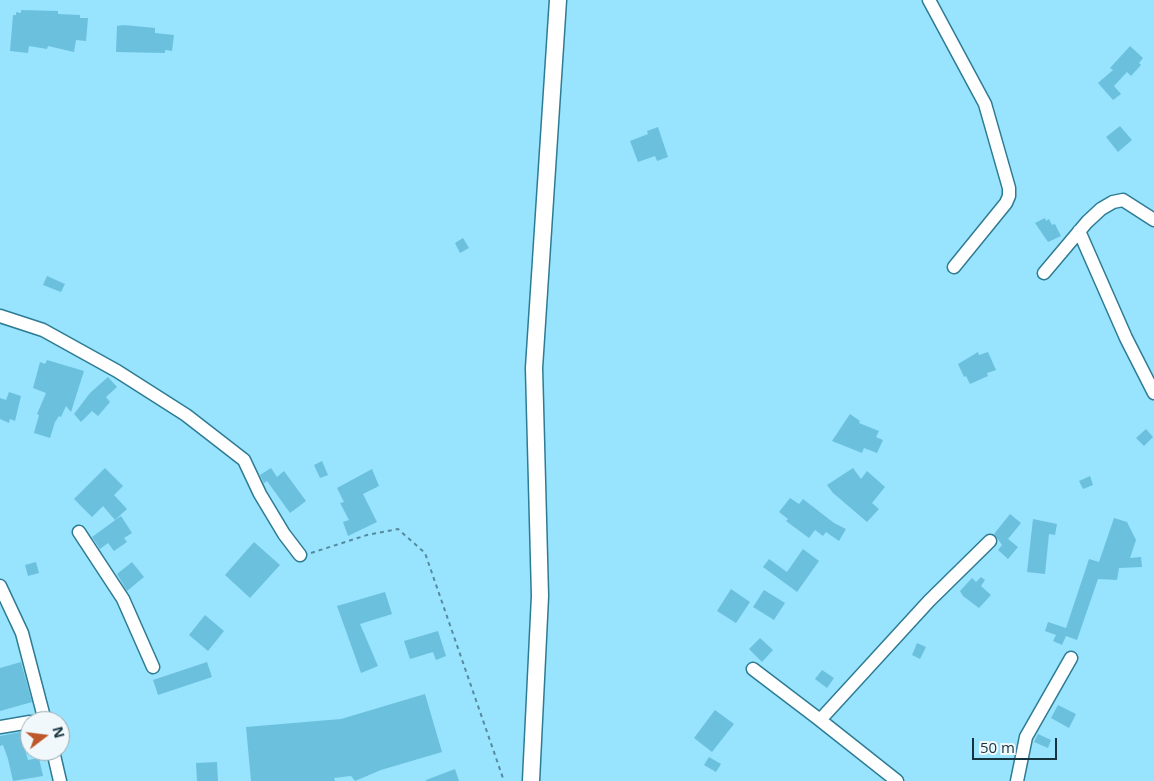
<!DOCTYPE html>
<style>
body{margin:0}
#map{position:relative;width:1154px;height:781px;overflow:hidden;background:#98e3fe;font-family:"Open Sans",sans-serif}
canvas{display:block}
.north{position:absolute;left:20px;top:711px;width:50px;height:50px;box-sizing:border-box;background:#f1f8fb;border:1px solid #99aab0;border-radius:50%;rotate:75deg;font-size:14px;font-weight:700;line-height:20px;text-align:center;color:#15343f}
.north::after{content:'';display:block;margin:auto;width:18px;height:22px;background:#be582a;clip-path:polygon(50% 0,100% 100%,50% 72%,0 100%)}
.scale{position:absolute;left:972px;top:738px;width:85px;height:22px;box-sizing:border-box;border:2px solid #15343f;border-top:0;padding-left:6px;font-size:15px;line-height:18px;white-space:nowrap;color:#15343f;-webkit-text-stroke:4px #f1f8fb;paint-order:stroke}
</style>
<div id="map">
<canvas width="1154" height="781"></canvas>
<div class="north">N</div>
<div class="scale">50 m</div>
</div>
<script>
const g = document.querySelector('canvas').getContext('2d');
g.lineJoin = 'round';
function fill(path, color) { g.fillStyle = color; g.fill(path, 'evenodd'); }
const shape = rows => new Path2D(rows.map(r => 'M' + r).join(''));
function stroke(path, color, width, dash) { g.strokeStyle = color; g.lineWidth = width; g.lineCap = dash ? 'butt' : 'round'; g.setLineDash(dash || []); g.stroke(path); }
const building = shape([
 [21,10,58,11,58,14,80,15,80,18,88,18,86,41,76,40,74,52,48,46,47,49,29,46,28,53,10,51,13,15,16,15,16,12,21,13],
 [124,25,155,28,155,33,174,35,172,51,165,50,165,53,116,52,117,26],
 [1130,46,1143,58,1139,63,1141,65,1131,76,1127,72,1114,86,1121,94,1113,100,1098,83,1113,70,1110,68],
 [1120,126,1132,140,1118,152,1106,137],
 [658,127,668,157,657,161,655,156,638,162,630,141,648,134,647,131],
 [1045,218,1046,221,1049,219,1052,225,1055,224,1061,236,1048,242,1035,223],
 [463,238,469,248,460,253,455,243],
 [47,276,65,284,61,292,43,285],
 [978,352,979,355,988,352,996,370,987,373,988,376,970,384,966,376,964,377,958,364],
 [47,360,84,371,71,412,66,406,61,417,59,416,55,422,50,438,34,433,39,415,37,414,46,393,33,388,40,362,45,364],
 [108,377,117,387,106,397,110,402,98,416,92,411,81,422,74,414,90,393],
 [9,392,21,396,15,421,10,419,9,423,0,419,0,398,6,400],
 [850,414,860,421,859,423,879,431,876,437,883,440,877,453,864,448,862,453,832,441],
 [1146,429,1153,437,1144,446,1136,438],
 [322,461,328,475,320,478,314,465],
 [105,468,123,486,114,495,127,509,115,520,103,506,92,517,74,499],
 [271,468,277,477,284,471,306,501,290,513,267,481,264,483,260,475],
 [853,468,861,479,867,471,885,487,872,503,879,509,867,522,833,493,827,485],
 [372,469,379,486,363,494,377,522,348,536,343,522,349,520,340,503,344,502,337,488],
 [1090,476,1093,485,1083,489,1079,481],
 [790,498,799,504,803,499,834,523,846,529,839,541,826,532,823,536,815,530,809,538,786,521,788,519,779,512],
 [1010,514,1021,523,1008,539,1018,547,1008,559,998,550,1002,545,994,534],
 [121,516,132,533,124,538,127,542,114,551,108,543,100,549,92,537],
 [1114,518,1127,522,1136,540,1130,558,1141,557,1142,567,1119,568,1117,580,1098,579,1077,640,1066,636,1062,645,1053,641,1056,635,1045,631,1048,622,1066,628,1089,559,1099,562],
 [1033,519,1057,524,1055,535,1049,534,1045,574,1027,572],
 [254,542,280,565,250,598,225,575],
 [803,549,819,561,797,592,763,567,769,559,787,572],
 [36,562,39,573,28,576,25,565],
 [132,562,144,577,127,591,117,574],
 [981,577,985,580,981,586,991,595,979,608,963,596,960,591,972,578,976,582],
 [731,589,750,602,736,623,717,611],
 [764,590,785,603,774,620,753,607],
 [385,592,392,614,360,624,378,666,361,673,337,606],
 [205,615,224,631,208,651,189,635],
 [438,631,446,656,436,660,433,652,410,659,404,641],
 [760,638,773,650,762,662,749,649],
 [917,643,926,647,920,659,912,655],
 [21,662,32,702,0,711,0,668],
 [207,662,212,677,158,695,153,680],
 [822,670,834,678,827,688,815,679],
 [425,694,442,752,381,770,355,781,351,776,334,778,335,781,251,781,246,727,341,719],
 [1058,705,1076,714,1069,728,1051,718],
 [715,710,734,724,712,752,694,738],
 [20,732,28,760,39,758,43,776,13,781,8,759,3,745,0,746,0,736],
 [1038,734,1051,740,1048,748,1034,742],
 [709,757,721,764,716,772,704,765],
 [217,762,218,781,197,781,196,763],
 [455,769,459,781,426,781,426,780]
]);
const path = shape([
 [311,553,367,535,398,529,425,553,504,781]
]);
const minor = shape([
 [929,0,985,104,1009,188,1009,196,1006,203,954,267],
 [1079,231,1126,338,1154,393],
 [1044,273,1087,222,1101,209,1113,202,1123,200,1154,220],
 [0,316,43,330,117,371,186,415,244,460,260,494,284,534,300,555],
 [79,532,123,599,153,667],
 [0,586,22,633,45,721],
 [753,669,820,720],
 [0,727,30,722],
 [53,751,60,781],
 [897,781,820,720,929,601,990,541],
 [1017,781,1026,737,1071,658]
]);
const tertiary = shape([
 [531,781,540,596,534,368,558,0]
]);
fill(building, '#6bc0de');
stroke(minor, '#2e7b94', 15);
stroke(tertiary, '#2e7b94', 19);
stroke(path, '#568b9e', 2, [4, 4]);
stroke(minor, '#fff', 12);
stroke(tertiary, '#fff', 16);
</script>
